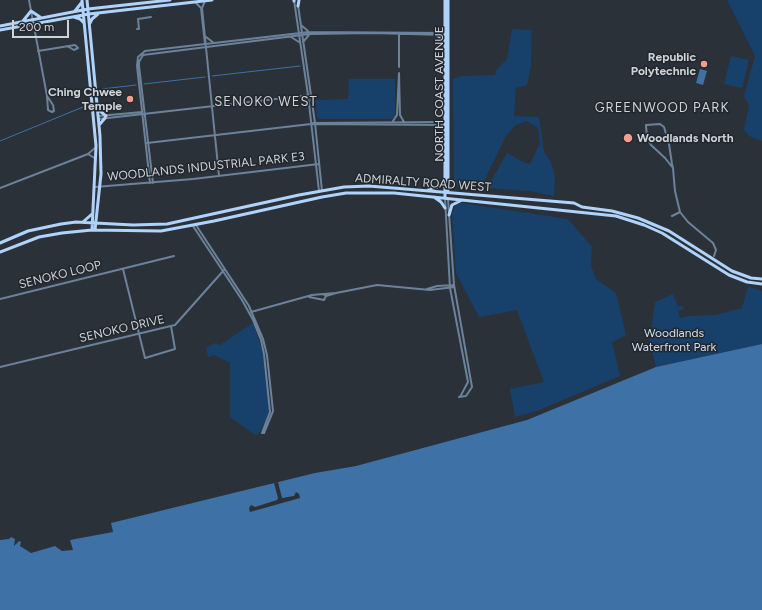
<!DOCTYPE html>
<style>
body{margin:0}
#map{position:relative;width:762px;height:610px;overflow:hidden;background:#2b3138;font-family:Figtree,sans-serif}
canvas{display:block}
.scale{position:absolute;left:12px;top:20px;width:57px;height:18px;box-sizing:border-box;border:2px solid #cfd3d7;border-top:0;padding-left:5px;font-size:12px;line-height:14px;white-space:nowrap;color:#cfd3d7;-webkit-text-stroke:3px #21272e;paint-order:stroke}
</style>
<div id="map">
<canvas width="762" height="610"></canvas>
<div class="scale">200 m</div>
</div>
<script>
const g = document.querySelector('canvas').getContext('2d');
g.lineJoin = 'round';
function fill(path, color) { g.fillStyle = color; g.fill(path, 'evenodd'); }
const shape = rows => new Path2D(rows.map(r => 'M' + r).join(''));
function stroke(path, color, width, dash) { g.strokeStyle = color; g.lineWidth = width; g.lineCap = dash ? 'butt' : 'round'; g.setLineDash(dash || []); g.stroke(path); }
function drawText(font, color, halo, rows, align = 'center') {
  g.font = font + ' Figtree,sans-serif'; g.lineWidth = 3; g.setLineDash([]); g.textBaseline = 'middle'; g.strokeStyle = halo; g.fillStyle = color; for (const [text, x, y, turn = 0] of rows) {
    g.save(); g.translate(x, y); g.rotate((+turn || 0) * Math.PI / 180); g.textAlign = isNaN(turn) ? turn : align; if (halo) g.strokeText(text, 0, 0); g.fillText(text, 0, 0); g.restore();
  }
}
const green = shape([
 [727,0,762,0,762,141,749,136,744,130,749,106,744,96,755,56],
 [512,29,532,30,531,66,527,85,516,88,514,116,539,117,544,152,550,160,555,176,554,196,530,191,487,188,507,153,523,162,530,164,540,143,538,128,526,121,514,126,506,136,484,181,461,188,458,187,454,180,453,79,461,76,495,75,497,69,507,59],
 [731,56,749,60,742,88,724,84],
 [349,79,395,79,395,116,392,119,320,119,317,117,315,100,348,99],
 [461,203,568,219,592,247,591,265,596,279,616,293,626,335,612,342,620,376,537,411,515,417,510,389,544,382,517,310,479,317,456,273,452,213,456,205],
 [748,286,762,291,762,344,656,367,650,342,655,302,673,294,678,307,683,306,684,309,678,311,680,318,688,316,716,315,742,308],
 [253,323,264,356,270,414,260,432,255,435,230,417,230,363,214,355,208,357,206,348,215,343,220,345]
]);
const water = shape([
 [700,69,707,71,703,85,696,83],
 [762,344,762,610,0,610,0,540,9,539,11,537,15,539,14,546,19,541,21,542,20,546,31,553,55,546,62,551,73,550,70,540,113,532,111,523,315,473,356,466,527,420,656,367]
]);
const pier = shape([
 [278,482,282,498,294,496,296,492,299,494,300,498,250,512,249,508,251,505,255,507,277,500,278,498,274,483]
]);
const stream = shape([
 [212,76,300,66],
 [144,84,205,77],
 [102,89,136,85],
 [0,141,83,107,89,101]
]);
const minor = shape([
 [29,0,47,96,48,110,52,112,54,111,53,105,47,96],
 [294,0,308,95,319,191],
 [205,1,202,8,219,176],
 [196,3,201,8,205,44],
 [298,5,315,123,322,191],
 [301,25,308,31],
 [137,29,139,29,138,19,151,17],
 [206,37,214,43],
 [291,37,299,42],
 [303,42,309,35],
 [38,51,75,45,78,48,74,50,67,46],
 [399,67,399,33],
 [99,116,142,112],
 [99,119,311,95],
 [393,121,397,115,399,73,400,115,404,122],
 [313,123,445,122],
 [147,143,311,124,445,125],
 [88,154,96,159],
 [673,168,665,158,651,145,647,138,646,125,660,124,664,127,669,144,672,164,673,168,674,180,675,191,680,212,688,222,713,243,716,250,714,256],
 [150,183,137,66,138,57,145,51,309,32,445,33],
 [153,183,139,66,139,62,143,55,310,34,373,33,445,35],
 [95,187,193,179,319,164],
 [0,188,88,154,96,147],
 [445,198,450,288,468,382,460,397],
 [448,199,454,285,472,387,466,396,459,397],
 [672,216,680,212],
 [193,226,242,300,253,320,261,340,264,354,270,412,262,433,264,433,273,411,267,355,263,339,249,306,196,225],
 [123,269,145,358,175,349,171,326],
 [427,289,437,286,454,285],
 [324,294,336,293],
 [309,297,324,300,326,296,336,293,377,285,430,290,454,287],
 [0,299,174,256],
 [251,312,312,295,323,294,326,296],
 [0,367,175,325,224,270]
]);
const major = shape([
 [82,0,96,146,92,230],
 [87,0,100,136,101,174,95,230],
 [294,0,294,1],
 [298,6,299,0],
 [75,11,82,2],
 [74,17,80,19,84,23],
 [23,21,31,11,40,17],
 [90,23,92,19,98,14],
 [0,26,88,9,170,0],
 [0,30,89,14,212,0],
 [437,33,444,27],
 [436,35,440,37,444,41],
 [99,110,106,116],
 [100,124,105,118],
 [429,189,438,187,444,181],
 [448,192,448,0],
 [434,197,441,202,445,208],
 [445,197,445,0],
 [449,215,452,205,462,200],
 [83,222,92,214],
 [0,243,28,231,61,224,76,222,133,225,167,224,299,195,344,187,369,186,574,203,582,207,612,211,638,218,669,231,732,271,751,278,762,279],
 [0,252,39,237,62,233,92,230,161,231,214,221,322,197,346,193,394,193,616,216,644,225,662,233,729,275,747,282,762,284]
]);
const markers = [
 [704,64,4,"#f49d8b"],
 [130,99,4,"#f49d8b"],
 [628,138,5,"#f49d8b"]
];
const poiNames = [
 ["Republic",696,57],
 ["Polytechnic",696,71],
 ["Ching Chwee",122,92],
 ["Temple",122,106],
 ["Woodlands North",637,138,"left"]
];
const streetNames = [
 ["NORTH COAST AVENUE",439,94,-90],
 ["WOODLANDS INDUSTRIAL PARK E3",206,167,-6],
 ["ADMIRALTY ROAD WEST",423,183,4],
 ["SENOKO LOOP",60,275,-14],
 ["SENOKO DRIVE",122,329,-13]
];
const parkNames = [
 ["Woodlands",674,333],
 ["Waterfront Park",674,347]
];
const neighbourhoodNames = [
 ["SENOKO WEST",266,102],
 ["GREENWOOD PARK",662,108]
];
fill(green, '#17416a');
fill(water, '#3e71a6');
fill(pier, '#2b3138');
stroke(stream, '#3e71a6', 1);
stroke(minor, '#6c829a', 2);
stroke(major, '#afd3fb', 3);
for (const [x, y, r, color] of markers) { const dot = new Path2D(); dot.arc(x, y, r, 0, 2 * Math.PI); g.fillStyle = color; g.fill(dot); stroke(dot, '#21272e', 1.5); }
drawText('bold 12px', '#cfd3d7', '#21272e', poiNames, 'right');
drawText('12px', '#cfd3d7', '#21272e', streetNames);
drawText('12px', '#d1dfef', '#21272e', parkNames);
g.letterSpacing = '1px';
drawText('13px', '#cfd3d7', '#21272e', neighbourhoodNames);
g.letterSpacing = '0px';
</script>
